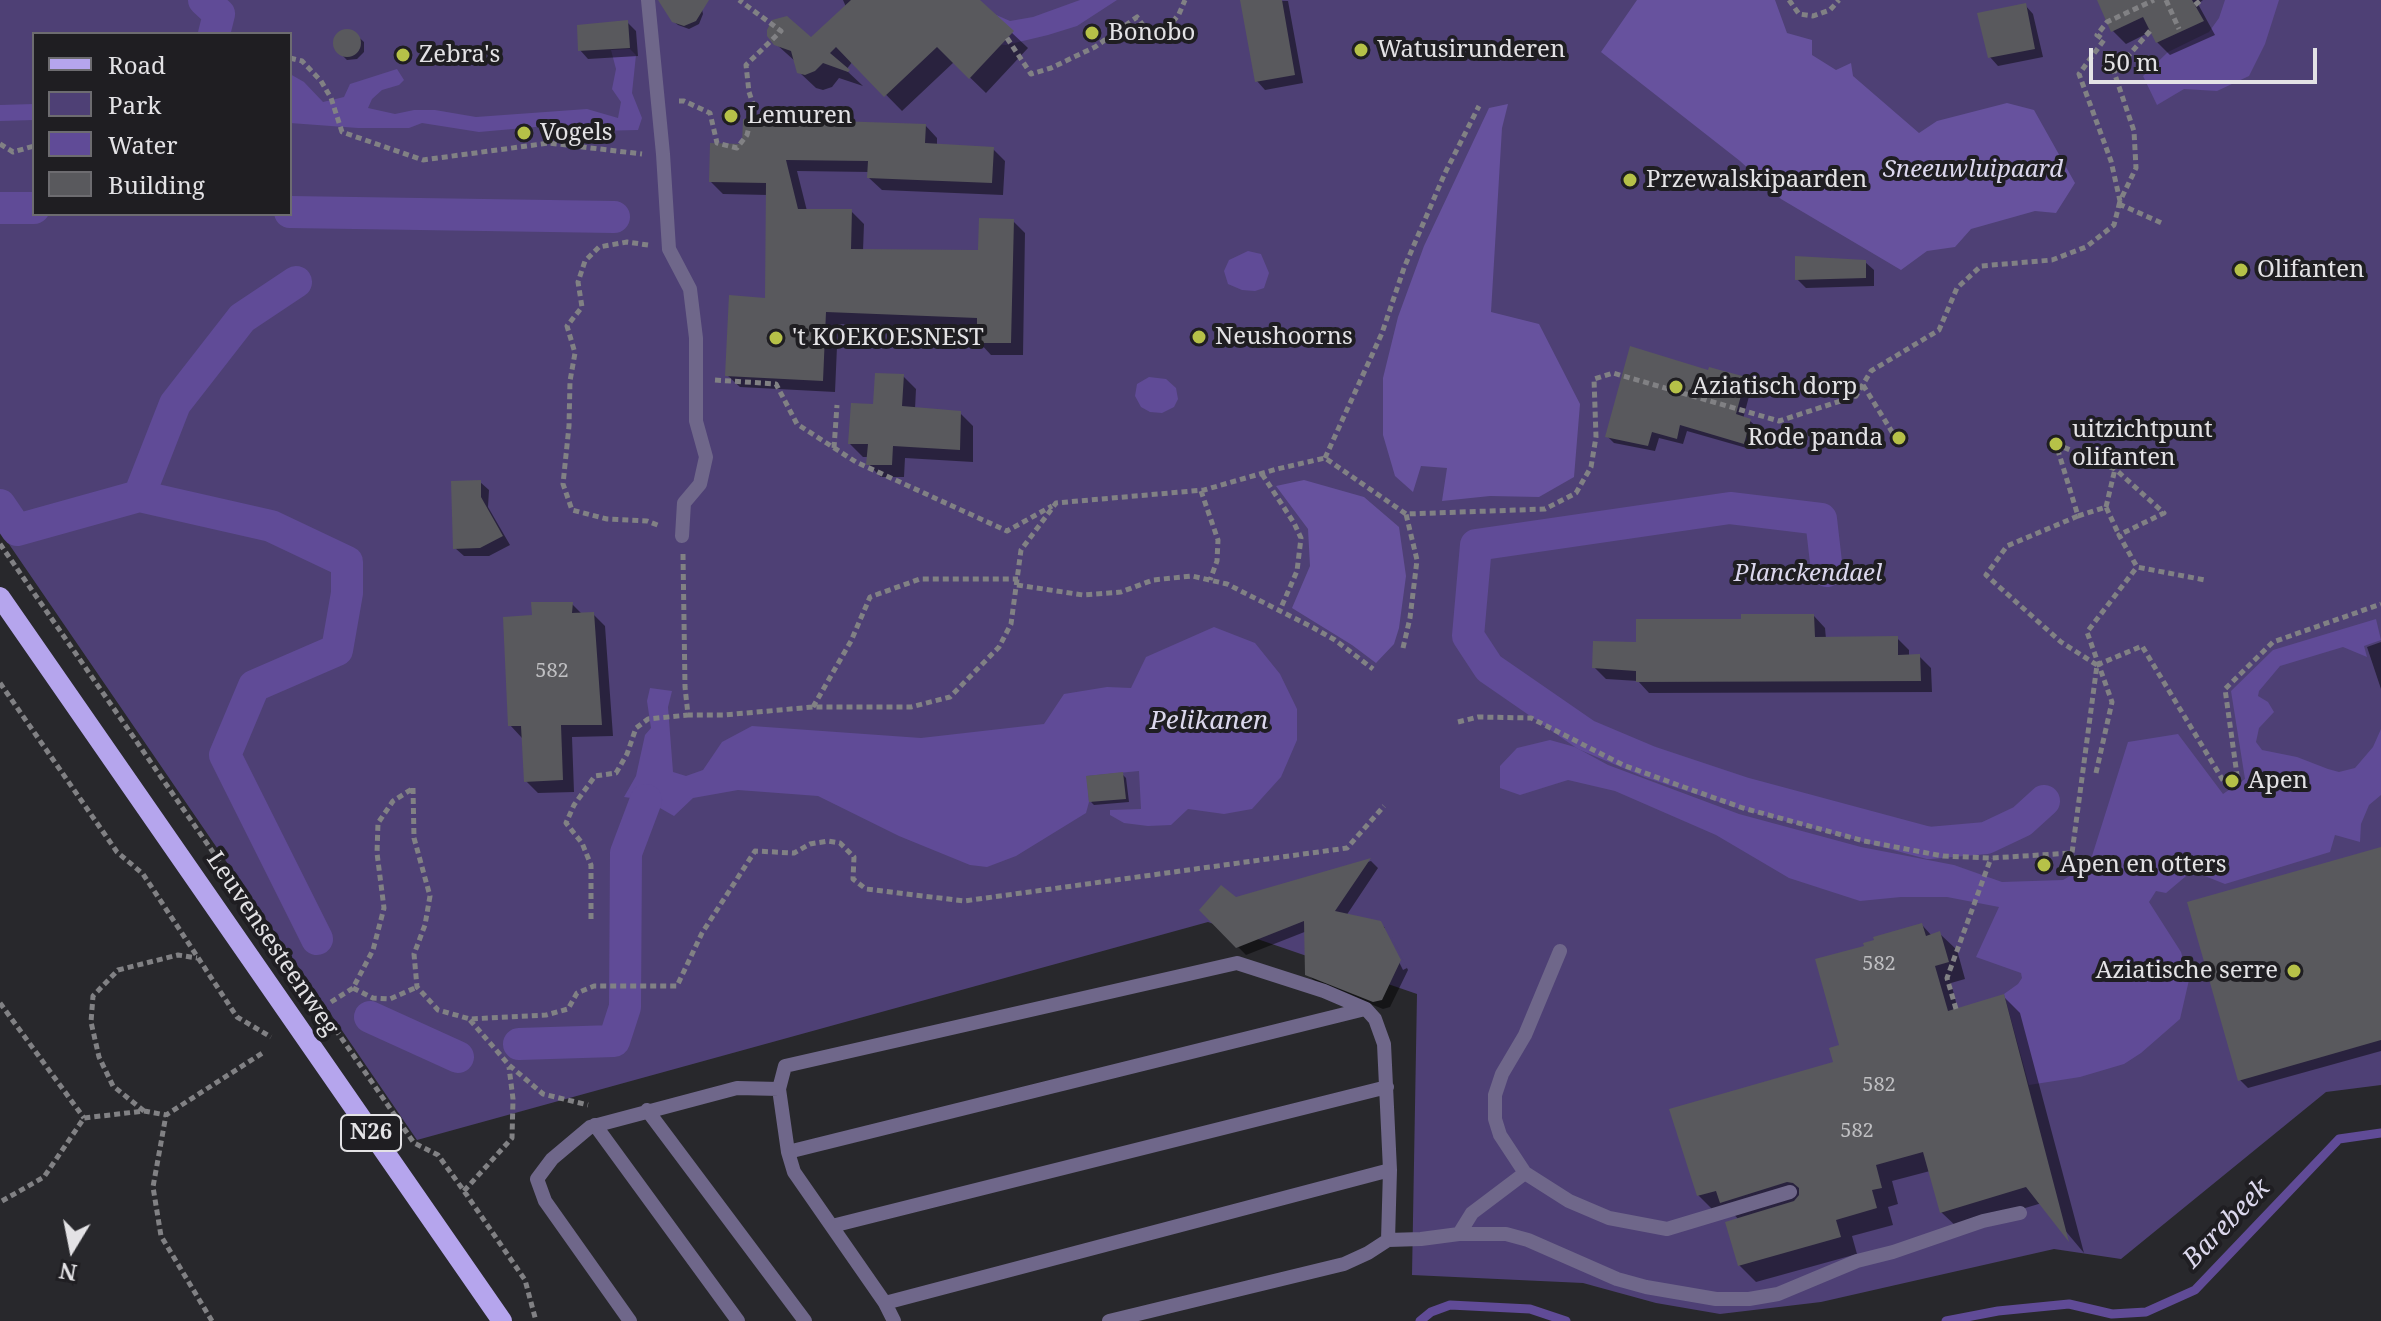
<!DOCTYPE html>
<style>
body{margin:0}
#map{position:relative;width:2381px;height:1321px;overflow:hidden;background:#28282c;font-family:"Noto Serif",serif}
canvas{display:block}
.legend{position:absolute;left:32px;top:32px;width:260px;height:184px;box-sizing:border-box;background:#1f1e22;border:2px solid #6d6c70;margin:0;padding:10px 14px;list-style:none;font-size:24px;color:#e3e2e5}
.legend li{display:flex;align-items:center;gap:16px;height:40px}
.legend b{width:40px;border:2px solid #6d6c70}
.north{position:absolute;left:32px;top:1209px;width:80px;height:80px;-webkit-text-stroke:6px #1f1e22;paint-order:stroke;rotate:190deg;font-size:22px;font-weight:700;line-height:32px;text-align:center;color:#e3e2e5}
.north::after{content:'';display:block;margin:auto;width:28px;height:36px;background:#e3e2e5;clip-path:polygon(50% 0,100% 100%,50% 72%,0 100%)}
.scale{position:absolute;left:2089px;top:48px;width:228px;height:36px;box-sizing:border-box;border:4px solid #e3e2e5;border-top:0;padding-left:10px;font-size:24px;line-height:28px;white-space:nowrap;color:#e3e2e5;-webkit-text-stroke:6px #1f1e22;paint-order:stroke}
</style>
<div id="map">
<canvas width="2381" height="1321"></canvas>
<ul class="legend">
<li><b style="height:10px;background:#b5a5ed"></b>Road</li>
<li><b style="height:22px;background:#4e4075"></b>Park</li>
<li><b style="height:22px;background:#604b97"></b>Water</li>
<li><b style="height:22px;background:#59595d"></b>Building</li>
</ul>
<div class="north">N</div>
<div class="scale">50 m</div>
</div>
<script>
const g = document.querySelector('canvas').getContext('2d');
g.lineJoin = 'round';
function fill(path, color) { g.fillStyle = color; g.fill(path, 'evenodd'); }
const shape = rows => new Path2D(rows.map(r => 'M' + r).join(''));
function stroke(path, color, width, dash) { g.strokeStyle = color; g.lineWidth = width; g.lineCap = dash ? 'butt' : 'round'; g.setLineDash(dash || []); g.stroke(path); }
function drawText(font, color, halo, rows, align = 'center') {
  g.font = font + ' "Noto Serif",serif'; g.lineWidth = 8; g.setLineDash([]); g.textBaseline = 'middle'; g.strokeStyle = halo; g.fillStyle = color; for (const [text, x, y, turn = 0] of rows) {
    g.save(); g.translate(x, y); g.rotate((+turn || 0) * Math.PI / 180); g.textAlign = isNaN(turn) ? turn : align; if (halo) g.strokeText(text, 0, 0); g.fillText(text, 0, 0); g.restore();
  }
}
const green = shape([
 [0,0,2381,0,2381,1085,2326,1092,2121,1259,2054,1249,1821,1302,1720,1314,1656,1303,1583,1283,1412,1275,1417,994,1208,922,417,1140,0,531],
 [34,34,290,34,290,214,34,214]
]);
const forest = shape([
 [1637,0,1775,0,1787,33,1812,40,1812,55,1836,70,1851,63,1853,76,1919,133,1937,121,2007,103,2034,110,2075,183,2056,213,2035,211,1971,229,1955,247,1927,251,1901,270,1781,199,1740,161,1601,52],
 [1508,104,1502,128,1491,312,1539,324,1580,404,1574,477,1539,497,1490,496,1442,501,1447,468,1421,466,1413,492,1395,476,1383,435,1383,378,1398,317,1424,246,1489,108],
 [1304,480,1364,497,1399,527,1406,576,1399,628,1394,644,1376,663,1352,645,1292,608,1310,566,1308,529,1276,486]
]);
const water = shape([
 [1080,0,1117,0,1077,26,1048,35,1006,45,970,41,994,14,1010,21,1033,17],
 [2225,0,2279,0,2265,44,2249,76,2217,91,2184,89,2157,105,2143,76,2168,52,2209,32,2219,18],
 [630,49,636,55,632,93,642,118,638,130,595,131,558,125,479,132,422,123,409,128,358,128,290,123,290,74,304,82,323,102,344,97,350,84,397,69,404,80,399,85,382,90,372,99,368,108,395,114,414,110,435,110,476,117,587,109,618,118,621,102,612,89,616,69,611,50],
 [34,104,34,120,0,121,0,105],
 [1248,251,1261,254,1269,273,1264,288,1255,291,1242,290,1228,284,1224,271,1229,260],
 [1149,377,1166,379,1176,388,1178,399,1174,407,1162,413,1150,412,1141,407,1135,396,1137,384],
 [2376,619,2381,640,2364,646,2367,657,2343,647,2280,666,2259,691,2258,696,2268,702,2274,712,2259,728,2256,742,2262,750,2297,757,2328,769,2339,772,2355,768,2373,747,2381,729,2381,795,2369,805,2361,824,2360,842,2335,835,2330,852,2225,884,2192,871,2166,893,2156,891,2149,902,2181,952,2189,980,2180,1019,2141,1053,2124,1064,2080,1077,2029,1085,2004,994,2018,984,2022,978,2021,973,1976,957,1999,907,1947,897,1901,897,1860,901,1789,878,1716,835,1615,791,1568,780,1520,795,1500,788,1500,766,1517,748,1550,740,1575,747,1608,765,1739,814,1861,847,1954,865,2002,882,2063,880,2082,869,2092,856,2128,742,2178,734,2223,794,2245,779,2231,691,2273,650],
 [1214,627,1255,643,1280,674,1297,709,1297,740,1281,777,1252,809,1224,814,1188,809,1171,825,1148,826,1124,823,1110,815,1110,810,1141,809,1139,771,1087,776,1089,802,1086,813,1016,856,987,867,970,865,899,836,818,796,738,790,693,798,674,816,646,800,624,797,636,776,645,735,651,728,647,701,650,688,672,691,668,707,673,772,686,776,703,770,722,742,752,726,921,738,1044,724,1064,694,1107,687,1131,688,1146,657]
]);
const shadow = shape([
 [672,0,700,0,703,14,699,24,689,29,678,25,673,21],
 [843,0,977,0,1028,48,986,93,954,62,902,111,853,61,846,70,863,86,839,78,832,87,823,90,816,88,799,72,796,62,776,44,811,39,846,7],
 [1242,0,1288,1,1303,83,1265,90,1257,81],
 [2099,0,2203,0,2198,4,2215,35,2170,55,2157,42,2152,31,2126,44,2113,31],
 [2025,5,2033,14,2043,57,1998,66,1990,57],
 [627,22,636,31,638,56,588,59,580,50],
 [342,31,352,31,364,42,364,52,357,59,347,60,335,48,335,38],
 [778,121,925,125,937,138,937,145,993,149,1005,161,1003,195,882,190,869,178,870,172,797,171,807,211,851,211,864,224,863,251,980,252,1013,221,1025,233,1023,355,991,355,979,342,979,329,838,324,835,392,740,387,727,375,767,300,768,195,723,194,711,182,744,146],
 [1865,262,1874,270,1874,286,1806,288,1797,279],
 [1710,372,1745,378,1752,385,1743,419,1750,421,1757,427,1750,449,1687,431,1683,444,1659,438,1655,451,1614,443,1607,436],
 [903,376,916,389,915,409,960,413,973,426,973,462,905,458,904,477,881,477,868,464,869,457,863,457,850,444,875,406],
 [480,482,489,490,488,507,510,545,489,556,464,556,455,548],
 [572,604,582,614,593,614,605,626,613,736,572,737,574,792,538,793,526,781,522,738,510,725,534,617],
 [1814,616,1825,628,1826,639,1897,638,1909,650,1909,656,1919,656,1931,668,1932,692,1649,693,1638,681,1606,679,1594,667,1638,644,1743,621],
 [2381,642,2381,689,2367,647],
 [1122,774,1126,778,1129,802,1094,805,1091,802],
 [2381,849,2381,1051,2248,1088,2240,1080],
 [1371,861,1378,868,1346,916,1380,923,1385,928,1382,928,1403,970,1407,968,1389,931,1408,970,1390,1007,1383,1009,1316,982,1307,974,1307,931,1246,955,1202,910],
 [1922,925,1932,936,1940,934,1957,950,1965,979,1951,983,1958,1010,2003,996,2020,1013,2084,1253,2042,1203,1958,1228,1941,1212,1930,1171,1892,1181,1898,1204,1888,1207,1893,1225,1852,1236,1857,1254,1756,1282,1739,1265,1739,1220,1728,1208,1715,1212,1698,1195,1835,1063,1867,947]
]);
const stream = shape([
 [1420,1321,1431,1312,1450,1305,1530,1309,1566,1321],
 [1946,1321,1998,1311,2069,1304,2112,1314,2146,1312,2195,1290,2339,1139,2381,1133]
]);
const canal = shape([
 [204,0,219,14,214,34],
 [0,208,34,208],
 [290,212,614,217],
 [139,496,271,526,347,562,347,593,337,650,254,686,225,755,317,939],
 [0,505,17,530,139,496,175,404,242,318,296,282],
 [1827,571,1821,519,1730,508,1476,545,1468,636,1489,668,1586,735,1650,762,1743,793,1929,843,1986,838,2022,821,2044,801],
 [370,1017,458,1057],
 [519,1044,614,1041,625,1007,626,853,646,800]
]);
const building = shape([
 [658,0,709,0,696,21,684,26,672,22],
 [851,0,980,0,1014,31,969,79,937,47,884,97,836,47,830,53,850,70,848,72,823,63,815,71,805,75,797,73,791,51,774,45,767,36,767,30,772,20,787,16,811,37],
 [1240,0,1282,0,1295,75,1255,82],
 [2097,0,2192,0,2204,21,2156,43,2143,17,2111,32],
 [2026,3,2035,49,1988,58,1977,13],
 [628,20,630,48,578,51,577,25],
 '333 43a14 14 0 1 1 28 0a14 14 0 1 1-28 0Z',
 [775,115,776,119,926,124,925,143,994,147,992,183,867,178,868,161,786,160,798,209,852,209,851,249,978,250,979,218,1014,219,1011,343,977,343,977,318,826,312,823,381,725,376,729,295,765,298,766,183,709,182,710,143,742,144,743,119,766,119,766,116],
 [1795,256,1866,260,1866,278,1795,280],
 [1630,346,1708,370,1709,367,1746,377,1736,414,1751,419,1744,444,1680,425,1677,439,1652,432,1648,446,1605,437],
 [875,373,904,374,902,406,961,411,960,450,893,446,892,465,866,465,868,444,848,444,851,403,873,404],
 [481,480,481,497,503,536,480,548,453,549,451,481],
 [531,602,573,602,572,613,594,612,602,725,561,725,563,780,524,782,521,726,508,726,503,617,532,615],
 [1741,614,1814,614,1815,637,1898,636,1898,655,1920,654,1921,681,1636,682,1636,671,1592,668,1593,641,1636,642,1636,619,1741,619],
 [1123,772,1126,799,1089,802,1086,776],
 [2381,847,2381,1040,2238,1081,2187,902],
 [1371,858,1335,911,1381,921,1401,960,1382,1000,1373,1002,1305,975,1304,921,1236,948,1199,910,1221,885,1236,897],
 [1922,923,1926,936,1940,931,1949,962,1935,966,1948,1011,2004,994,2069,1242,2026,1187,1940,1213,1923,1152,1876,1165,1882,1188,1872,1190,1877,1208,1836,1220,1841,1237,1738,1266,1725,1222,1794,1201,1799,1195,1799,1188,1793,1183,1787,1182,1720,1203,1716,1191,1697,1196,1669,1109,1833,1062,1829,1048,1839,1045,1815,959,1864,946,1863,943,1874,940,1873,937]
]);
const path = shape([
 [1789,0,1799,14,1813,16,1830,10,1839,0],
 [2166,0,2179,29],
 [2195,5,2201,0],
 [2150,31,2114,72,2134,131,2136,168,2120,201,2111,161,2079,74,2104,40,2097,35,2107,22,2154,0],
 [1007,38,1031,74,1051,68,1095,47,1137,17,1154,40,1161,37,1179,14,1185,0],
 [290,58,302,61,321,81,331,98,342,132,423,160,549,143,642,154],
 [679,101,684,101,710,113,717,143,737,148,747,135,754,107,749,92,746,65,781,31,739,0],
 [0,144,13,152,34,146],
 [2119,204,2164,224],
 [648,245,627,242,599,247,585,261,578,282,582,307,567,326,575,353,570,381,569,426,563,484,572,510,607,519,647,521,660,526],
 [715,380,776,384,797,424,856,462,1007,531,1052,506],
 [1863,385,1894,435],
 [834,448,837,405],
 [1325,458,1382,333,1404,268,1445,173,1479,106],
 [1262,474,1294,523,1301,538,1297,571,1280,610],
 [1201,491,1218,540,1217,561,1210,580],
 [2106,507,2115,469],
 [2078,516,2106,507,2119,535],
 [0,544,414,1143,438,1155,464,1191,525,1280,536,1321],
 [683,554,685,687,688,715,724,715,813,707,911,707,950,697,999,647,1011,624,1021,550,1056,503,1204,490,1277,469,1325,458,1406,514,1545,509,1576,493,1591,467,1596,437,1594,379,1613,373,1779,421,1856,396,1871,371,1939,330,1957,288,1981,266,2052,260,2086,247,2114,225,2120,201],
 [1017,585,1083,595,1121,592,1153,580,1192,576,1227,584,1312,627,1335,640,1373,669],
 [1403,648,1410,618,1417,560,1406,514],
 [2097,665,2061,642,1986,575,2007,546,2078,516,2056,444,2115,469,2164,513,2119,535,2137,567,2205,580],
 [2097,665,2142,646,2224,782,2237,775,2225,689,2273,642,2381,604],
 [0,683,117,852,143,874,237,1017,271,1037],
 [813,707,851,641,870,597,920,579,1018,579],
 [1458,722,1478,717,1531,718,1623,765,1678,785,1743,808,1864,841,1943,856,1991,858,2072,853,2097,665],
 [413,788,414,838,430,896,425,925,414,954,417,987,438,1010,470,1019,546,1015,568,1009,577,993,594,986,677,986,702,933,755,851,794,853,810,844,828,841,840,843,854,857,853,879,866,889,964,901,1347,848,1384,806],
 [591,919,591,865,582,843,566,823,574,805,595,776,616,773,627,754,636,728,648,719,688,715],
 [353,988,373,998,390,999,417,987],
 [331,1002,353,988,373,950,384,908,377,853,378,823,393,801,412,789],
 [0,1003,84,1118],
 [1956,1009,1947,978,1991,858],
 [470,1020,509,1065,543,1094,588,1105],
 [144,1111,113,1086,99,1057,91,1022,93,996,118,970,178,955,197,958],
 [464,1191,512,1138,513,1099,509,1067],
 [2,1201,44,1177,84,1118,144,1111,166,1115],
 [212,1321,161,1236,153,1187,166,1115,264,1052]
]);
const lane = shape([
 [648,0,663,154,669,249,690,289,696,338,696,421,706,457,700,484,684,503,682,536],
 [647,1110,805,1321],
 [595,1125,738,1321],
 [788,1152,1365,1009],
 [1525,1173,1500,1135,1495,1119,1495,1095,1502,1074,1525,1035,1560,951],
 [832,1226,1387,1087],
 [1459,1234,1472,1213,1525,1173,1569,1201,1609,1218,1667,1229,1790,1192],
 [1388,1240,1421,1239,1459,1234,1506,1234,1528,1240,1617,1279,1646,1287,1716,1299,1749,1299,1778,1294,1857,1261,1893,1252,1983,1221,2020,1213],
 [885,1303,1390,1170],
 [630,1321,545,1201,537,1179,552,1159,590,1127,737,1088,779,1089],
 [894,1321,885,1303,794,1172,788,1152,779,1089,785,1066,1237,963,1324,991,1366,1009,1375,1019,1384,1044,1390,1170,1388,1240,1368,1253,1344,1264,1109,1321]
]);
const primary = shape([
 [0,597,502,1321]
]);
const pathBridge = shape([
 [2096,773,2112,702,2087,632,2137,567]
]);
const markers = [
 [1092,33,8,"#b6c148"],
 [1361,50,8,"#b6c148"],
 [403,55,8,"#b6c148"],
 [731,116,8,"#b6c148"],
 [524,133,8,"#b6c148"],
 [1630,180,8,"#b6c148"],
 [2241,270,8,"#b6c148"],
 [1199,337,8,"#b6c148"],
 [776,338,8,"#b6c148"],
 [1676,387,8,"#b6c148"],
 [1899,438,8,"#b6c148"],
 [2056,444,8,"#b6c148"],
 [2232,781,8,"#b6c148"],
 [2044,865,8,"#b6c148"],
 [2294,971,8,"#b6c148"]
];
const numberNames = [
 ["582",552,671],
 ["582",1879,964],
 ["582",1879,1085],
 ["582",1857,1131]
];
const shields = [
 [371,1133,60]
];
const shieldNames = [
 ["N26",371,1133]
];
const poiNames = [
 ["Bonobo",1108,33],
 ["Watusirunderen",1377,50],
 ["Zebra's",419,55],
 ["Lemuren",747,116],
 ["Vogels",540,133],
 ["Przewalskipaarden",1646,180],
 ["Olifanten",2257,270],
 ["Neushoorns",1215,337],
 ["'t KOEKOESNEST",792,338],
 ["Aziatisch dorp",1692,387],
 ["uitzichtpunt",2072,430],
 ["olifanten",2072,458],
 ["Rode panda",1883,438,"right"],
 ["Apen",2248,781],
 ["Apen en otters",2060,865],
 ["Aziatische serre",2278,971,"right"]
];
const parkNames = [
 ["Sneeuwluipaard",1973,170],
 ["Planckendael",1808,574]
];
const streetNames = [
 ["Leuvensesteenweg",272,944,56]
];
const waterNames = [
 ["Pelikanen",1209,722],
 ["Barebeek",2227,1224,-46]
];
fill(green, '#4e4075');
fill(forest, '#67529e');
fill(water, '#604b97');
fill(shadow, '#0007');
stroke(stream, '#604b97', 9);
stroke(canal, '#604b97', 32);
fill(building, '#59595d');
stroke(path, '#818184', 5, [6, 4]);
stroke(lane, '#6f678a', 14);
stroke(primary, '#b5a5ed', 20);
stroke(pathBridge, '#818184', 5, [6, 4]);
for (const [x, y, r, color] of markers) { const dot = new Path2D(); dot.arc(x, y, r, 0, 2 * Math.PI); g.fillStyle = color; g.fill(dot); stroke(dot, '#1f1e22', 3); }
drawText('20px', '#c0c0c3', null, numberNames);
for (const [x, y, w] of shields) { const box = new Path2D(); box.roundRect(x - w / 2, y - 18, w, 36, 6); g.fillStyle = '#1f1e22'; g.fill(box); stroke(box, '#e3e2e5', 2); }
drawText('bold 22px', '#e3e2e5', null, shieldNames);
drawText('24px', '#e3e2e5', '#1f1e22', poiNames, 'left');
drawText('italic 24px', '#dbd7ed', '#1f1e22', parkNames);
drawText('24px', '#e3e2e5', '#1f1e22', streetNames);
drawText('italic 26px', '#dcd8ed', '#1f1e22', waterNames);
</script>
